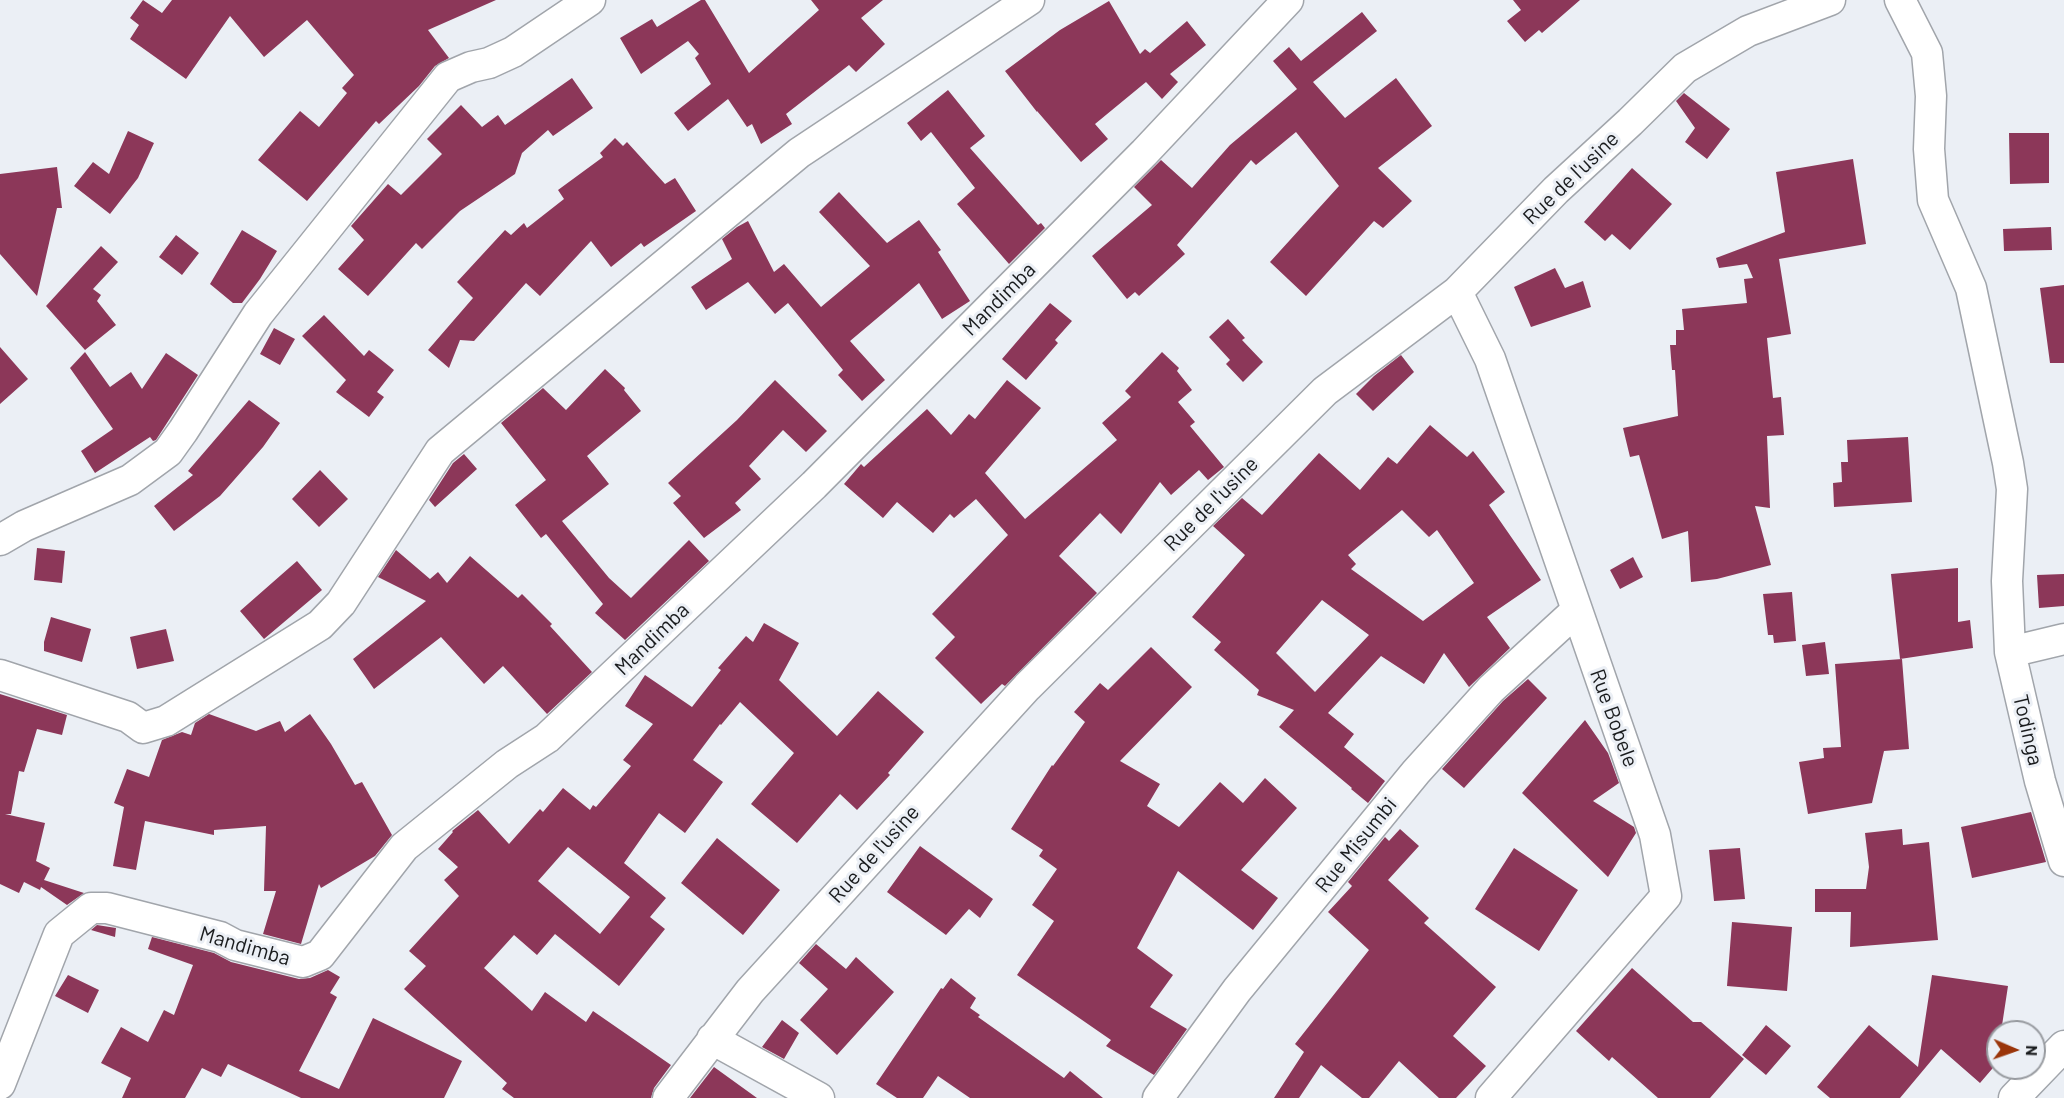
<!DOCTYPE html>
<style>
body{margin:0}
#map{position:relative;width:2064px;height:1098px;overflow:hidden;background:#ebeff5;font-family:Barlow,sans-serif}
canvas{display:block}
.north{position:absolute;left:1986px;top:1020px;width:60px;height:60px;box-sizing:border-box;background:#ebeff5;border:2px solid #979a9f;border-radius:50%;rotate:92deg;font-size:16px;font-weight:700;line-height:24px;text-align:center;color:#191b1d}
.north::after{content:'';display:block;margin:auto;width:21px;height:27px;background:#9a350a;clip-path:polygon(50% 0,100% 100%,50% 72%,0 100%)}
</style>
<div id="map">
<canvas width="2064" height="1098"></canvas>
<div class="north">N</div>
</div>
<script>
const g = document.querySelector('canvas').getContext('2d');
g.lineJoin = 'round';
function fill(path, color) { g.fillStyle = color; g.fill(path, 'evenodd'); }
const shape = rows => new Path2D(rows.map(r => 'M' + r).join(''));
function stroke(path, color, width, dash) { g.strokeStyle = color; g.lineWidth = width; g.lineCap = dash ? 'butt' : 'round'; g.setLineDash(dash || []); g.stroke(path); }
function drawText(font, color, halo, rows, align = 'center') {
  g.font = font + ' Barlow,sans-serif'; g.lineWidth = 6; g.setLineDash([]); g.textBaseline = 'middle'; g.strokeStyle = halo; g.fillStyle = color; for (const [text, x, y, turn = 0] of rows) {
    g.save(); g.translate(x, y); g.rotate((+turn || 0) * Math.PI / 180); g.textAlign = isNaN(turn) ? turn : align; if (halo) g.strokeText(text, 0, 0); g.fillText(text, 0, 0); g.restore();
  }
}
const building = shape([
 [143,0,162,13,172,0,496,0,428,30,449,58,435,66,419,86,379,124,376,121,307,201,258,160,300,111,319,127,347,93,342,88,354,75,307,20,264,57,230,16,186,79,130,39,139,25,130,18],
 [701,0,705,0,749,73,819,10,811,0,883,0,861,18,885,44,856,72,849,65,786,114,792,124,761,144,752,124,747,127,728,99,688,131,674,113,711,84,695,58,699,54,688,41,641,74,620,38,652,19,657,27],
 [1513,0,1580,0,1542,33,1539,30,1525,42,1507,21,1521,10],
 [1109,1,1140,54,1145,49,1150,53,1187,21,1206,45,1170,74,1178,82,1162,99,1146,82,1095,124,1108,139,1081,162,1037,111,1037,112,1005,71,1060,30],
 [1362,12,1377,31,1313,82,1345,118,1396,78,1432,126,1378,168,1412,201,1383,228,1374,221,1306,296,1270,262,1339,186,1296,132,1256,165,1251,160,1177,245,1185,254,1139,296,1135,292,1127,299,1092,256,1152,205,1134,187,1161,160,1192,188,1230,145,1297,89,1273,61,1289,47,1301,61],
 [572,78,593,108,553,136,548,130,522,153,515,174,460,211,422,249,416,243,368,296,338,269,364,240,351,226,388,184,401,195,442,154,427,139,461,105,482,127,498,115,505,125],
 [948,90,985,136,970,148,1038,225,1041,223,1045,228,1009,264,957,204,975,188,931,132,921,141,907,123],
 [1684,93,1730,129,1707,159,1685,142,1695,128,1676,101],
 [128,131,154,143,138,178,110,214,74,186,93,162,109,174],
 [2009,133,2049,133,2049,183,2010,184],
 [615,138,623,146,627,142,665,184,675,178,696,211,644,247,641,243,611,267,591,241,540,296,526,283,474,341,460,340,449,368,428,350,473,298,457,282,505,230,511,235,524,223,527,228,564,199,558,190,603,157,600,153],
 [1853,159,1866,244,1779,259,1791,334,1767,338,1773,398,1781,397,1784,435,1767,436,1770,508,1755,506,1771,565,1717,579,1691,582,1688,531,1662,539,1639,455,1630,457,1623,428,1678,416,1675,370,1672,370,1670,345,1676,345,1676,330,1684,330,1682,309,1747,303,1744,279,1753,278,1747,264,1719,268,1716,258,1785,232,1776,172],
 [57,167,62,208,57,208,37,296,0,254,0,174],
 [1632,168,1672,204,1630,250,1612,234,1605,241,1584,222],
 [839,192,887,243,919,220,941,250,938,252,970,301,942,319,919,283,850,341,885,380,862,401,838,375,843,370,788,303,775,314,748,282,706,310,691,287,732,259,722,239,737,227,748,221,774,272,784,264,821,307,870,266,819,212],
 [2051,227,2052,250,2004,251,2003,229],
 [242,230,277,251,260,279,242,303,233,303,210,284],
 [176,235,199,253,182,275,159,257],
 [101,246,118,262,93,289,101,295,97,301,116,325,85,350,46,306],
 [1555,268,1565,288,1583,281,1591,307,1531,327,1514,287],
 [2064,285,2064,363,2050,363,2040,288],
 [1050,303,1072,321,1055,340,1058,343,1026,380,1002,359],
 [324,315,364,356,369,350,394,370,377,392,384,397,369,417,336,392,346,380,302,336],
 [1228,319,1245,338,1242,340,1263,362,1243,382,1226,364,1230,360,1209,337],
 [274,328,295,339,280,365,260,354],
 [0,347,28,379,0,404],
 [85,352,110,387,131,372,142,389,166,353,198,375,156,440,153,441,150,437,95,473,81,451,113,429,70,368],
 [1162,352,1179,368,1177,371,1192,390,1178,402,1195,422,1190,426,1224,467,1208,480,1199,470,1171,495,1160,482,1121,534,1100,513,1059,556,1097,593,1005,686,1002,684,981,704,935,658,955,637,932,614,1008,535,976,499,954,518,950,514,933,533,897,502,883,518,844,484,861,464,864,467,927,409,951,435,969,414,975,419,1007,380,1041,408,985,473,1025,519,1117,440,1102,423,1131,397,1125,391],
 [1401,355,1414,372,1373,411,1356,394,1374,376],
 [605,369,625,388,624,390,641,411,587,456,609,484,562,521,609,578,631,598,689,540,709,561,625,640,595,613,603,604,546,534,541,538,515,505,546,480,501,423,543,388,566,410],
 [775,380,827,431,806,452,783,430,749,466,761,479,735,503,741,510,704,538,673,503,681,496,668,483,737,420],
 [249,400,280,423,263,447,220,496,174,531,154,506,193,475,188,471],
 [1430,425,1467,457,1473,451,1505,492,1489,505,1541,580,1487,617,1510,648,1469,687,1444,653,1424,684,1381,656,1328,713,1354,734,1344,747,1385,781,1368,803,1351,789,1352,788,1279,727,1294,710,1257,695,1259,690,1214,650,1221,642,1192,617,1245,555,1213,526,1242,498,1262,515,1319,453,1360,490,1388,457,1397,464],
 [1402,510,1429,537,1437,530,1474,583,1423,621,1351,569,1356,564,1348,555],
 [1322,600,1369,635,1315,692,1276,653],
 [1908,437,1912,502,1834,507,1833,483,1842,482,1841,462,1848,462,1847,440],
 [464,454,477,469,435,507,429,500,453,463],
 [320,470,348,499,319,527,292,499],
 [37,548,65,551,62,583,34,580],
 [396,550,430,579,438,572,447,583,470,556,518,598,522,594,552,624,550,626,592,672,547,714,503,666,484,684,441,637,374,689,353,659,426,601,378,577],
 [1633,557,1643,577,1620,589,1610,570],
 [297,561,322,590,264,639,240,611],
 [1958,568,1958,622,1970,620,1973,648,1900,659,1891,574],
 [2064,574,2064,606,2039,608,2037,575],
 [1792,592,1796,641,1774,643,1773,635,1768,635,1763,594],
 [51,617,91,629,82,662,44,651,44,642],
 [764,623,799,643,779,680,837,736,878,691,924,732,888,773,890,775,857,810,840,794,797,843,751,804,794,753,740,702,721,725,720,724,693,760,723,782,685,833,659,813,624,863,666,898,650,917,665,929,619,986,555,934,537,955,514,935,484,968,532,1011,545,992,586,1022,593,1011,671,1065,654,1088,651,1098,514,1098,502,1089,507,1083,404,989,426,966,409,951,459,896,444,880,458,867,438,849,453,832,452,831,478,810,509,844,540,809,543,812,563,788,590,810,593,805,596,807,631,766,623,760,653,724,625,706,645,675,692,707,721,670,718,668,746,636,753,642],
 [568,847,630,897,600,934,538,881],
 [166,629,174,661,137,669,130,637],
 [1825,642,1829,674,1806,676,1802,645],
 [1151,647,1192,687,1120,761,1160,784,1147,806,1179,827,1220,782,1243,803,1265,778,1297,808,1241,870,1278,898,1253,930,1178,871,1137,948,1173,975,1150,1007,1187,1029,1154,1075,1106,1046,1111,1040,1017,975,1054,921,1032,905,1057,869,1039,856,1043,850,1011,829,1052,765,1053,766,1085,722,1074,712,1100,683,1108,690],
 [1902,659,1909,749,1884,751,1872,803,1808,814,1799,762,1824,758,1823,748,1841,747,1835,664],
 [1528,679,1547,698,1464,788,1442,769,1503,701],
 [0,694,67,715,62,735,37,729,24,772,19,771,11,814,5,814,45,823,36,861,50,868,44,880,84,893,67,905,41,887,40,890,24,882,19,893,0,884],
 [209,714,256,731,280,721,285,732,310,714,331,744,355,785,362,782,392,835,375,856,321,888,319,884,301,944,263,934,276,891,264,891,266,826,214,830,214,835,145,821,136,870,113,866,124,807,114,803,127,769,149,777,162,740,182,732,191,735,195,723],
 [1585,720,1608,753,1619,783,1593,801,1634,827,1636,833,1608,877,1522,793],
 [2031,812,2046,862,1972,878,1961,827],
 [1400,829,1419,846,1388,880,1429,918,1424,923,1496,987,1453,1036,1486,1066,1456,1098,1439,1098,1399,1061,1369,1098,1362,1098,1321,1065,1299,1098,1274,1098,1304,1052,1295,1044,1369,950,1328,912,1352,886,1348,882,1385,837,1389,841],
 [1902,829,1903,845,1929,842,1938,940,1850,947,1851,912,1815,912,1815,889,1866,889,1869,867,1865,833],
 [717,838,780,890,743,935,681,883],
 [920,846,993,899,980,918,969,909,946,935,887,892],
 [1514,848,1578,890,1539,951,1475,909],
 [1740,848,1745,899,1714,901,1709,850],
 [1732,922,1792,927,1787,991,1727,986],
 [97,925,116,928,115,937,91,930],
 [152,937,214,953,231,962,299,979,310,978,328,970,340,977,330,993,337,997,299,1071,339,1089,373,1018,462,1061,444,1098,301,1098,228,1064,221,1077,202,1068,185,1098,122,1098,131,1078,101,1063,121,1027,148,1042,164,1010,174,1015,193,965,148,949],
 [816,944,846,969,856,957,894,992,837,1055,800,1020,828,989,799,963],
 [1632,968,1693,1022,1701,1022,1744,1059,1710,1098,1658,1098,1612,1057,1609,1061,1576,1031],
 [68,975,99,990,88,1013,55,996],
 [1932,975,2008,986,2001,1032,1998,1032,1998,1062,1980,1083,1941,1049,1900,1098,1830,1098,1817,1087,1869,1025,1918,1067],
 [951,978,976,998,970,1008,980,1015,978,1017,1064,1078,1070,1071,1103,1098,970,1098,938,1076,923,1098,897,1098,876,1084,941,988,943,989],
 [782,1020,799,1033,784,1059,762,1047],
 [1766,1025,1791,1046,1766,1075,1742,1055],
 [714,1067,757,1098,690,1098]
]);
const minor = shape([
 [1900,0,1927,53,1931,96,1929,149,1933,200,1971,288,2008,463,2012,489,2007,581,2010,652],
 [1457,292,1490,359,1655,835,1666,896,1491,1098],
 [0,540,24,526,130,480,168,452,183,431,258,314,448,77,471,67,489,63,513,52,590,0],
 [2064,639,2010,652,2040,781,2064,861],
 [0,675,128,717,143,728,166,721,320,625,341,603,440,451,799,153,1029,0],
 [712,1039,819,1098],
 [0,1084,59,934,91,908,107,908,220,937,235,945,303,962,320,955,404,847,507,764,547,738,814,485,1144,153,1288,0],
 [668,1098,750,991,1027,687,1325,391,1457,292,1556,190,1630,122,1685,68,1748,31,1830,0],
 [1158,1098,1237,990,1416,772,1491,689,1576,611],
 [2014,1098,2064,1046]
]);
const streetNames = [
 ["Rue de l'usine",1571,178,-44],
 ["Mandimba",999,299,-45],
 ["Rue de l'usine",1211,504,-45],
 ["Mandimba",652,639,-44],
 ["Rue Bobele",1614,718,70],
 ["Todinga",2028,730,77],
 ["Rue Misumbi",1356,845,-51],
 ["Rue de l'usine",874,854,-48],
 ["Mandimba",245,946,16]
];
fill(building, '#8c3759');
stroke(minor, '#a1a5ab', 33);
stroke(minor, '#fff', 30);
drawText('21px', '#191b1d', '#ebeff5', streetNames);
</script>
